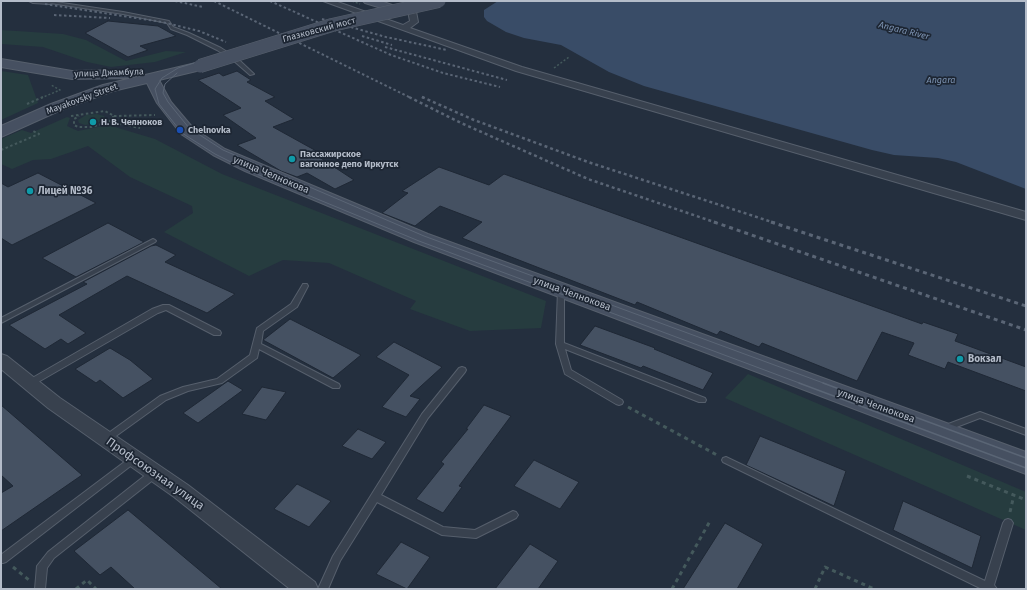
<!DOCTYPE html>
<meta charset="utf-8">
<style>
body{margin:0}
#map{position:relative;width:1027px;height:590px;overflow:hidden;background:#242f3e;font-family:"Fira Sans",sans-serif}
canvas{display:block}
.frame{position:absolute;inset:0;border:2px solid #b4bcc9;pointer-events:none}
</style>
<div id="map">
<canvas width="1027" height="590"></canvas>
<div class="frame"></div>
</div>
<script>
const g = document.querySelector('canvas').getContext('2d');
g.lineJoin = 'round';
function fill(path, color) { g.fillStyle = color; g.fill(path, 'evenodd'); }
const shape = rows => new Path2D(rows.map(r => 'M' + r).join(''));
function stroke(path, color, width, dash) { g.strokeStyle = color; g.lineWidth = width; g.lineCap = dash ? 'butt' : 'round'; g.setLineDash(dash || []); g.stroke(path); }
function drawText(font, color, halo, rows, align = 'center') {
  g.font = font + ' "Fira Sans",sans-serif'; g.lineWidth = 3.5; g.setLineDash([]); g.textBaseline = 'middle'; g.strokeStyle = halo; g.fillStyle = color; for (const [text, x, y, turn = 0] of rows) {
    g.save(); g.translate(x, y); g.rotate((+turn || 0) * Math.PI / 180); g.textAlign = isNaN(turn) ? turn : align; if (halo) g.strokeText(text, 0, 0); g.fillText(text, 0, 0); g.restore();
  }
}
const green = shape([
 [1,30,63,34,86,40,126,61,166,51,186,52,155,62,111,67,87,62,43,47,1,44],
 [1,71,28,75,38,103,1,120],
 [97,114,104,116,105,119,97,123,85,125,79,123,78,120,86,115],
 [67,117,70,118,67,126,78,131,108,125,155,139,222,174,546,301,541,328,470,331,410,309,416,301,329,263,283,260,249,276,164,232,193,213,192,206,130,177,88,146,51,159,33,160,12,169,1,164,1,139,22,130,31,133],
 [748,374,1026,492,1026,530,725,398]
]);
const water = shape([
 [498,1,1026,1,1026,189,956,162,938,158,894,155,872,150,644,86,609,72,561,45,524,38,506,32,487,21,484,17,484,10]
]);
const building = shape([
 [108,21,158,26,176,36,140,46,148,50,128,57,85,33,108,21],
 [237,71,251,80,247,82,275,97,265,101,294,119,273,127,320,153,316,155,354,180,335,189,307,173,297,177,281,171,237,145,256,138,223,115,241,108,198,80,219,73,223,76,237,71],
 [439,167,489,185,504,174,922,324,923,322,958,334,955,341,1026,367,1026,391,948,362,945,369,908,355,914,343,882,332,857,381,762,343,759,347,720,331,717,335,637,302,635,305,462,238,482,222,440,206,415,226,382,213,408,193,402,191,439,167],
 [38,173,96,203,12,245,1,238,1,183,8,187,38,173],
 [108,223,144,242,76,277,42,258,108,223],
 [156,245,176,255,165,262,235,294,207,313,127,276,59,315,86,333,68,344,61,339,45,349,9,325,87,284,83,282,151,246,156,245],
 [290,319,361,355,333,378,263,340,290,319],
 [595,326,655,348,654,349,713,373,703,390,643,366,641,368,580,345,595,326],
 [394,342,442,367,410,396,420,399,406,417,382,407,409,375,376,357,394,342],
 [110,348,130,360,153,379,123,398,100,380,96,383,75,369,110,348],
 [228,381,243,390,198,423,183,413,228,381],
 [262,387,286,392,266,420,242,414,262,387],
 [1,405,82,475,1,531,1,493,13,486,1,475,1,405],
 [484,405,511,416,459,486,462,487,443,513,416,499,444,464,441,462,468,429,466,429,484,405],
 [358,429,386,442,372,459,342,446,358,429],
 [760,436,846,471,834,506,746,465,760,436],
 [534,460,579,482,560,509,514,486,534,460],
 [297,484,331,501,309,527,274,509,297,484],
 [903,501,981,536,972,568,893,530,903,501],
 [128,510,222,589,135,589,111,567,100,575,74,551,128,510],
 [725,523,763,544,737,589,683,589,725,523],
 [401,542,430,557,407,589,376,574,401,542],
 [530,544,558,561,538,589,495,589,530,544]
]);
const pathFar2 = shape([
 [554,68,569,57],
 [41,98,60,90,51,85]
]);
const pathFar1 = shape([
 [27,104,43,97],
 [71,116,105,111,114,116,109,122,91,127,78,127,74,125,74,119,79,116],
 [114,116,155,115],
 [109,122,140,128],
 [1,150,39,134,33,131]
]);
const path = shape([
 [628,407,717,455],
 [967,476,1026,500],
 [1010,512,1014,495],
 [13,567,29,580],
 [76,589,87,580,96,589],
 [672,589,710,521],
 [815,589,825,567,874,589]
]);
const lane = shape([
 [49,1,123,12,169,21,173,27,189,33,221,48,238,59,254,74,250,75,234,61,217,50,187,35,171,29,167,23,123,14,50,3,48,2,49,1],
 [153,239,155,240,156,241,155,242,1,323,1,318,153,239],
 [303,284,307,284,308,286,297,307,263,331,261,344,339,384,340,386,339,388,333,388,259,349,257,358,222,383,188,391,166,400,109,441,106,442,103,441,102,439,103,437,160,396,183,387,217,379,250,355,257,328,291,304,303,284],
 [559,288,561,288,564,290,564,343,705,398,706,400,705,402,699,402,565,349,571,370,622,400,623,402,622,404,619,405,616,404,565,374,556,344,558,290,559,288],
 [163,305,169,305,220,331,221,333,220,335,214,335,166,310,158,313,33,385,30,386,27,385,26,383,27,381,152,309,163,305],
 [462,367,465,368,466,370,465,372,428,418,381,495,443,527,475,530,513,511,516,512,518,515,516,518,476,538,442,535,377,502,340,561,328,589,318,589,333,556,422,414,459,368,462,367],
 [980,412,1026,429,1026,435,980,418,946,431,943,430,942,428,943,426,980,412],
 [134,456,137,457,138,459,137,461,6,562,3,563,1,563,1,554,2,554,131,457,134,456],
 [726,457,985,581,1003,523,1005,520,1008,519,1011,520,1013,523,994,585,997,589,982,589,723,462,722,460,723,458,726,457],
 [155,469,158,470,159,473,158,476,54,558,47,568,45,589,35,589,37,566,48,552,152,470,155,469]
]);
const street = shape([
 [29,1,53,1,54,2,50,4,33,3,29,1],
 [323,1,335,1,403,25,410,21,406,1,414,1,418,22,410,28,522,67,1026,212,1026,220,516,71,323,1],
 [1,354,7,356,60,398,188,485,315,582,318,589,290,589,174,497,48,408,1,369,1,354]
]);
const secondary = shape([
 [363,1,381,1,392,5,394,7,388,10,365,3,363,1],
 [1,59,72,71,129,70,134,71,136,74,134,77,129,78,72,79,1,67,1,59],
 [200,62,205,63,207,66,205,69,159,80,171,102,193,128,225,149,428,234,1026,452,1026,474,414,242,245,171,213,155,181,134,157,103,147,83,113,91,61,110,1,137,1,126,51,104,103,85,200,62]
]);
const tramFar1 = shape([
 [421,1,325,22,178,68,162,78,155,89,159,104,182,133,215,154,247,170,419,241,802,384],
 [415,5,433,1],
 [177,73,165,84,163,93,168,102,189,128,223,150,424,236,826,384]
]);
const tram = shape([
 [799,383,1026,468],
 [823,383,1026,458]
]);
const railFar2 = shape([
 [175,1,203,7],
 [214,1,411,98],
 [270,1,391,55,443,73,500,87],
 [45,4,162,22,199,31,226,42],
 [54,15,110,18],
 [322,19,386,37,447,50],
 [362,36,392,45],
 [385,47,507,80],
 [422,97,424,98]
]);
const railFar1 = shape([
 [409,97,461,123,588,179,717,223],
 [422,97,474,120,588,162,775,223]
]);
const rail = shape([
 [714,222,1026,330],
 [771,222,1026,306]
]);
const pathBridge = shape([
 [352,1,360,4]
]);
const secondaryBridge = shape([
 [200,66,332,25,439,1]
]);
const markers = [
 [93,122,4,"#0f9aa8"],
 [180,130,4,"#1a4fb4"],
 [292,159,4,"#0f9aa8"],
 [30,191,4,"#0f9aa8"],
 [960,359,4,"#0f9aa8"]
];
const farStreetnames = [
 ["Глазковский мост",319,30,-15],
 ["улица Джамбула",109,73,-2],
 ["Mayakovsky Street",82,99,-20]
];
const farWaternames = [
 ["Angara River",904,31,14],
 ["Angara",941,80]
];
const farPoinames = [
 ["Н. В. Челноков",101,122],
 ["Chelnovka",188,130],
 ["Пассажирское",300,154],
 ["вагонное депо Иркутск",300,164]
];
const streetNames = [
 ["улица Челнокова",271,175,23],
 ["улица Челнокова",572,294,20],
 ["улица Челнокова",876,406,20]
];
const poiNames = [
 ["Лицей №36",38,191],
 ["Вокзал",968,359]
];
const nearStreetnames = [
 ["Профсоюзная улица",155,474,35]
];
fill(green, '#263c3f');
fill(water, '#394c67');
fill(building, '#455162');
stroke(building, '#1f2835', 1);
stroke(lane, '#565f6c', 2);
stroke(street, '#565f6c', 2);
stroke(secondary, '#565f6c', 2);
stroke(pathFar2, '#44595c', 1.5, [2, 2]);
stroke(pathFar1, '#44595c', 2, [2.5, 2.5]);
stroke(path, '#44595c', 3, [4, 4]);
fill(lane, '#38414e');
fill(street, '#38414e');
fill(secondary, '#465061');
stroke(tramFar1, '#5a6575', 1);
stroke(tram, '#5a6575', 1.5);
stroke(railFar2, '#5a6575', 2, [2.5, 2.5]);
stroke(railFar1, '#5a6575', 2.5, [3, 3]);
stroke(rail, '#5a6575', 3, [4, 4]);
stroke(secondaryBridge, '#565f6c', 14, []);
stroke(pathBridge, '#44595c', 1.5, [2, 2]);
stroke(secondaryBridge, '#465061', 13);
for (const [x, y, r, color] of markers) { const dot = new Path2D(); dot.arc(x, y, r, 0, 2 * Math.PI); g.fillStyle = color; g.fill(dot); stroke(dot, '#1d2633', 1.5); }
drawText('9px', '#b4bcc9', '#1d2633', farStreetnames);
drawText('italic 9px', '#7c92b1', '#1d2633', farWaternames);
drawText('bold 9px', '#b4bcc9', '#1d2633', farPoinames, 'left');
drawText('10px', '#b4bcc9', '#1d2633', streetNames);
drawText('bold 10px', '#b4bcc9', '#1d2633', poiNames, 'left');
drawText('12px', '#b4bcc9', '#1d2633', nearStreetnames);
</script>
